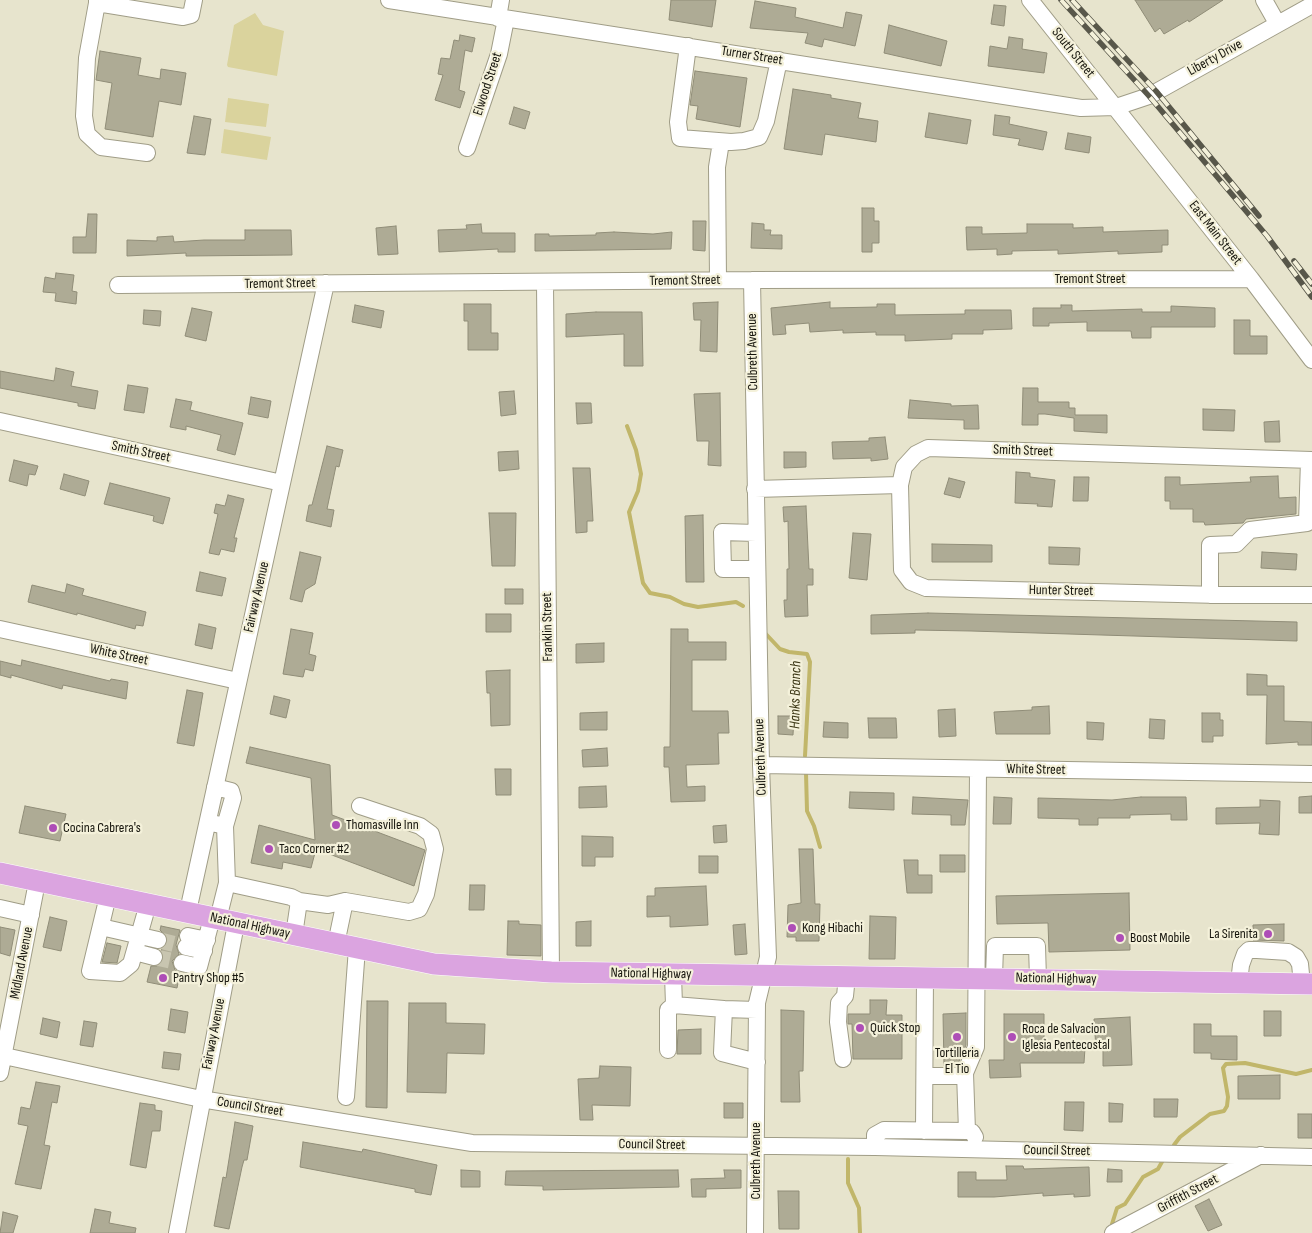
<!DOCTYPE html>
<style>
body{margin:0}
canvas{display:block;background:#e7e4cd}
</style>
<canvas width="1312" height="1233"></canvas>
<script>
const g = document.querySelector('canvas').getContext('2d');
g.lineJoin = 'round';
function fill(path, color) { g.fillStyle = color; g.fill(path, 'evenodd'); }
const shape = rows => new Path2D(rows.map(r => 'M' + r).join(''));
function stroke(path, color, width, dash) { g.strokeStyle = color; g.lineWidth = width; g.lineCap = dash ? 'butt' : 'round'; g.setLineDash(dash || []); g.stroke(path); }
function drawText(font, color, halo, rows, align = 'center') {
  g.font = font + ' "Sofia Sans Condensed",sans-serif'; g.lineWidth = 4.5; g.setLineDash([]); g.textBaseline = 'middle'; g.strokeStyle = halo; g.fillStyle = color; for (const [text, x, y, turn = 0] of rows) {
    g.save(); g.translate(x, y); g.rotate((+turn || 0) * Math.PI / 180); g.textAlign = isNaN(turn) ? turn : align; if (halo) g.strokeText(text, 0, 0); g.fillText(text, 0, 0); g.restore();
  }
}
const green = shape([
 [255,13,263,25,284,31,277,76,228,67,227,65,234,25],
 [228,98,269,104,266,127,225,122],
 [224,129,271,137,267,160,221,153]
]);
const stream = shape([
 [627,426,636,450,641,474,638,491,629,512,643,583,650,593,670,597,684,604,698,607,736,602,743,606],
 [765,633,780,649,789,652,807,654,810,662,805,756],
 [806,773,807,811,814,826,820,847],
 [1174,1145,1180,1137,1210,1114,1224,1111,1227,1106,1228,1097,1223,1068,1226,1064,1245,1063,1296,1074,1312,1070],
 [848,1159,848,1183,859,1208,860,1233],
 [1112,1224,1117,1208,1125,1204,1143,1177,1158,1169,1163,1160]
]);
const building = shape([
 [671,0,716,0,712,27,669,20,671,0],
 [1135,0,1223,0,1189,22,1188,20,1164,34,1160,28,1155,32,1135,0],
 [755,1,796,8,795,17,843,28,846,12,862,15,855,46,824,39,822,47,805,43,808,33,750,28,755,1],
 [994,5,1006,6,1004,26,991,24,994,5],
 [889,25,947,41,941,66,884,53,889,25],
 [460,35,475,38,472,52,465,50,459,90,465,92,460,108,435,100,443,75,438,74,441,58,450,59,454,40,459,41,460,35],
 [1009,37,1023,39,1022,49,1047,53,1044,73,988,66,990,46,1007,49,1009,37],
 [100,51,141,58,138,75,160,79,161,69,186,73,181,105,159,101,153,137,105,129,112,83,96,80,100,51],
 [695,71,747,78,740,127,696,119,698,106,690,105,695,71],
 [793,89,831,95,831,98,861,103,858,118,878,121,876,142,825,134,822,155,784,149,793,89],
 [514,107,530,112,525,129,509,124,514,107],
 [929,113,971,120,967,144,925,137,929,113],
 [995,115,1010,117,1009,124,1047,132,1043,150,1018,145,1020,139,993,135,995,115],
 [194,116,211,119,205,155,187,153,194,116],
 [1068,133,1091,137,1089,153,1065,149,1068,133],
 [862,208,874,208,874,221,879,221,879,243,872,243,872,252,862,252,862,208],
 [88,214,97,214,96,253,73,253,73,237,86,237,88,214],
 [693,221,706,221,705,251,693,250,693,221],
 [752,223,764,224,764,230,771,230,770,235,782,235,782,249,751,248,752,223],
 [481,224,482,233,515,233,515,252,498,252,498,249,439,252,438,230,467,229,466,225,481,224],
 [1027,224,1073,224,1073,228,1103,227,1103,232,1168,230,1168,245,1162,245,1162,252,1118,254,1118,251,1058,254,1058,250,1012,251,1012,254,997,255,997,249,967,250,966,227,982,227,982,234,1027,233,1027,224],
 [396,226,398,254,378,255,376,228,396,226],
 [245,230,291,230,292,255,186,256,186,253,127,256,127,240,157,241,157,237,173,236,174,242,204,240,245,240,245,230],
 [614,232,653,234,672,232,671,249,535,251,535,234,549,234,549,236,596,235,596,233,614,232],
 [56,273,74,275,72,291,77,292,76,304,55,301,56,293,43,292,45,277,55,279,56,273],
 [718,302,717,352,700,351,701,320,694,320,693,303,718,302],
 [830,302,830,308,877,307,877,304,895,304,895,315,965,314,965,310,1011,310,1012,329,983,330,983,334,952,334,952,339,905,341,905,335,876,335,876,332,843,333,843,330,810,332,809,323,785,325,786,334,773,335,771,308,830,302],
 [464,304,491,304,491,333,498,333,498,350,468,350,468,321,464,321,464,304],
 [355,305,384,311,381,328,352,322,355,305],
 [1061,305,1072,305,1072,311,1142,309,1142,312,1171,312,1171,306,1215,308,1215,327,1151,327,1151,338,1132,338,1131,331,1087,331,1087,322,1049,323,1049,326,1033,326,1033,308,1061,308,1061,305],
 [192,308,212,312,206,341,185,336,192,308],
 [144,310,161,311,160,326,143,324,144,310],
 [596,312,642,312,643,366,624,366,624,334,566,337,566,314,596,312],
 [1234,320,1250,320,1250,336,1267,336,1267,354,1234,354,1234,320],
 [56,368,74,372,71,386,98,391,95,409,78,406,78,403,0,388,0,371,54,381,56,368],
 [128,385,148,388,144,413,124,410,128,385],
 [1023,388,1038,388,1038,402,1069,402,1069,408,1075,408,1075,415,1107,415,1107,433,1074,431,1074,418,1045,414,1038,414,1038,425,1022,425,1023,388],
 [514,391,516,414,501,416,499,392,514,391],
 [720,393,721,466,708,465,709,441,697,441,694,394,720,393],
 [251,397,271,401,268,418,248,414,251,397],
 [176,399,192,402,190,410,243,423,235,455,217,450,221,435,186,426,186,430,170,427,176,399],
 [910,400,951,404,951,406,978,405,979,429,964,429,964,420,908,418,910,400],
 [576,403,591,403,592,423,577,424,576,403],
 [1203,409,1235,410,1234,431,1203,430,1203,409],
 [1279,421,1280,442,1265,442,1264,422,1279,421],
 [885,437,888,459,871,461,871,458,833,459,832,442,869,441,869,438,885,437],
 [327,446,343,450,339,467,336,466,327,509,334,510,331,527,306,521,309,505,312,505,327,446],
 [518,451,519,469,499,471,498,452,518,451],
 [784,452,806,452,806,467,784,468,784,452],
 [14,460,38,466,35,475,29,474,27,486,9,481,14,460],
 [573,468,590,468,593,521,587,521,587,532,576,533,573,468],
 [1016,472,1030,473,1030,477,1055,480,1052,507,1037,506,1038,504,1015,503,1016,472],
 [64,474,89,481,85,496,60,489,64,474],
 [1278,476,1279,498,1296,497,1296,514,1246,519,1243,523,1205,525,1204,522,1193,522,1193,509,1170,509,1170,501,1165,501,1165,477,1180,477,1180,485,1251,482,1250,477,1278,476],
 [1074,477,1089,477,1088,501,1073,501,1074,477],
 [949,478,965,482,960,498,944,494,949,478],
 [110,483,170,498,163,524,153,521,154,516,104,504,110,483],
 [228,495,244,499,234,538,237,538,234,552,221,549,219,555,209,553,218,514,214,513,216,504,225,506,228,495],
 [806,506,809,569,813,569,813,585,807,585,808,616,785,617,784,600,787,600,787,569,789,569,788,521,784,522,783,507,806,506],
 [489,513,516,513,515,566,492,566,489,513],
 [703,515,704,582,686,582,685,516,703,515],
 [853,533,871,534,867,580,849,578,853,533],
 [932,544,992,545,992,562,932,562,932,544],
 [1049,547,1080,548,1079,565,1049,564,1049,547],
 [300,552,321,557,315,584,305,590,302,602,290,599,300,552],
 [1262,552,1297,554,1296,570,1261,568,1262,552],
 [200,572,226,578,222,596,196,591,200,572],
 [67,584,84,589,82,595,146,612,143,626,136,625,135,629,77,613,77,615,28,602,32,585,65,593,67,584],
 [505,589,523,589,523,604,505,604,505,589],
 [928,613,1297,622,1297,641,971,631,915,630,915,633,871,634,871,615,928,613],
 [486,614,511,614,511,632,486,632,486,614],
 [199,624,216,628,212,649,195,645,199,624],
 [291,629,313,633,309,654,316,656,313,671,305,669,303,677,283,674,291,629],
 [671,629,688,629,688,642,726,642,726,660,692,660,692,711,728,711,729,733,718,733,719,764,686,765,687,787,705,786,705,801,671,802,669,767,664,767,664,747,670,747,671,629],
 [604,643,604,662,576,663,576,644,604,643],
 [22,660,110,681,111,679,128,682,126,699,63,685,62,689,11,675,11,678,0,675,0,661,21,666,22,660],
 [510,670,510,725,491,726,490,693,487,693,486,671,510,670],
 [1247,674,1267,675,1267,686,1284,686,1284,721,1312,722,1312,745,1298,745,1298,742,1266,744,1267,695,1247,695,1247,674],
 [187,690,203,693,194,746,177,743,187,690],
 [274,696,290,700,286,718,270,714,274,696],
 [1049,706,1050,734,996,734,994,712,1032,710,1032,707,1049,706],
 [955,709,956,736,939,737,938,710,955,709],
 [607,712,607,730,580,730,580,713,607,712],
 [1202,713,1220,713,1220,720,1223,720,1223,736,1213,736,1213,742,1202,742,1202,713],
 [778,716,794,716,793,735,778,734,778,716],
 [868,718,896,718,897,738,869,738,868,718],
 [1150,719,1165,720,1164,739,1149,738,1150,719],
 [824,722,848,723,848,738,823,737,824,722],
 [1087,722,1104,723,1103,740,1087,739,1087,722],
 [250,747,330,765,332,815,425,850,414,886,316,849,311,868,283,862,282,869,251,863,259,825,315,840,311,778,246,763,250,747],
 [607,748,608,766,583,767,582,750,607,748],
 [495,769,511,769,511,795,496,795,495,769],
 [606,786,607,807,579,808,579,787,606,786],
 [850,792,894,793,894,810,849,808,850,792],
 [1312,796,1312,813,1299,813,1299,797,1312,796],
 [913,797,968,800,965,825,951,825,951,815,912,814,913,797],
 [994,797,1012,798,1011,824,993,824,994,797],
 [1141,797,1186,797,1187,820,1171,820,1171,814,1130,815,1130,818,1098,818,1098,825,1079,825,1079,819,1038,818,1038,798,1112,800,1141,797],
 [1260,800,1280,801,1279,835,1259,834,1260,823,1216,824,1216,808,1260,807,1260,800],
 [25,806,66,814,60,841,19,833,25,806],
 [726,825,727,842,714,843,713,826,726,825],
 [582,836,613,837,613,857,595,857,595,866,582,866,582,836],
 [799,849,813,849,815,904,820,904,819,941,796,941,796,937,787,937,788,905,801,903,799,849],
 [940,855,965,855,965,872,940,872,940,855],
 [699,856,718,856,718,873,699,873,699,856],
 [904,860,918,860,918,875,932,875,932,893,907,893,904,860],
 [470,885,485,885,484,910,469,910,470,885],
 [706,886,708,925,670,927,670,916,647,917,647,896,655,896,655,888,706,886],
 [1129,893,1130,950,1049,952,1048,923,997,924,996,896,1129,893],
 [870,916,896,917,895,959,869,959,870,916],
 [50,917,67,921,61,951,43,947,50,917],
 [508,921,519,921,519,924,541,925,541,956,507,955,508,921],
 [591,921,591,946,576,946,576,922,591,921],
 [745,924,747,954,735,955,733,925,745,924],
 [1284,924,1284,941,1253,940,1253,925,1284,924],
 [161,926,180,930,176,945,179,954,172,961,175,970,180,973,177,988,147,982,151,966,157,966,164,959,161,950,166,946,168,938,160,930,161,926],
 [0,927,15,930,10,956,0,953,0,927],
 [107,943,121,946,117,963,102,962,107,943],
 [870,1000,887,1000,886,1015,902,1015,902,1059,853,1059,852,1024,848,1024,848,1014,870,1014,870,1000],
 [367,1001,388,1001,387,1108,366,1107,367,1001],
 [409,1003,446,1003,446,1023,485,1024,484,1054,447,1053,446,1093,407,1092,409,1003],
 [171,1009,188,1012,185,1033,168,1030,171,1009],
 [781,1010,804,1011,803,1071,799,1071,800,1102,781,1102,781,1010],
 [1264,1011,1281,1011,1281,1036,1264,1036,1264,1011],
 [966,1013,966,1045,957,1066,944,1066,943,1014,966,1013],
 [1004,1014,1044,1014,1044,1049,1085,1048,1084,1063,1020,1063,1021,1077,990,1078,989,1060,1004,1060,1004,1014],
 [1130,1017,1132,1065,1103,1066,1103,1049,1096,1049,1094,1019,1130,1017],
 [43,1018,60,1022,57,1038,40,1034,43,1018],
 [84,1021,97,1023,93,1047,80,1045,84,1021],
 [1194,1024,1211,1024,1211,1036,1237,1036,1237,1060,1211,1059,1211,1053,1194,1053,1194,1024],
 [701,1029,701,1054,677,1054,678,1030,701,1029],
 [164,1052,181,1054,179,1070,162,1068,164,1052],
 [600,1066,631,1067,630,1106,592,1105,593,1120,580,1120,578,1079,599,1078,600,1066],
 [1280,1075,1280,1099,1238,1099,1238,1076,1280,1075],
 [36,1082,60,1086,57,1103,52,1102,44,1145,50,1146,41,1189,15,1184,28,1126,18,1124,21,1107,30,1109,36,1082],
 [1154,1099,1178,1099,1177,1117,1154,1117,1154,1099],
 [1065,1102,1084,1102,1083,1131,1064,1130,1065,1102],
 [140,1103,155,1105,155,1110,162,1111,160,1131,152,1131,146,1168,130,1165,140,1103],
 [724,1103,743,1103,743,1118,724,1118,724,1103],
 [1109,1103,1123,1104,1122,1122,1109,1122,1109,1103],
 [1298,1114,1312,1114,1312,1138,1298,1138,1298,1114],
 [235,1122,253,1126,247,1160,244,1160,242,1167,229,1229,214,1226,223,1177,226,1178,235,1122],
 [303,1142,362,1152,363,1149,437,1165,431,1195,415,1192,415,1189,300,1167,303,1142],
 [1006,1166,1023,1166,1024,1169,1089,1167,1090,1196,1074,1197,1074,1194,1043,1196,1043,1193,994,1197,958,1197,958,1172,976,1172,976,1180,1007,1180,1006,1166],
 [1108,1169,1122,1170,1122,1182,1107,1182,1108,1169],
 [461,1170,480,1171,480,1187,461,1187,461,1170],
 [678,1170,679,1187,543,1190,543,1186,505,1185,506,1171,678,1170],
 [724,1170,741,1170,741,1188,706,1189,706,1197,692,1197,691,1179,725,1178,724,1170],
 [778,1191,799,1191,799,1229,779,1229,778,1191],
 [1209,1199,1222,1225,1208,1231,1195,1206,1209,1199],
 [95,1209,111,1212,109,1223,136,1228,135,1233,90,1233,95,1209],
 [3,1212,18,1216,13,1233,0,1233,3,1212]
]);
const minorTunnel = shape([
 [158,940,186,947],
 [154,957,182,963]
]);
const minor = shape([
 [97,0,97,3,183,17,191,15,194,0],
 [389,0,1081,108,1116,107,1149,96,1312,5],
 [1030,0,1251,279,1312,360],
 [1264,0,1277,23],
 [97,3,87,58,84,116,87,134,101,147,147,153],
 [498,18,501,0],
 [688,46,678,122,680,138,731,142,744,141,759,137,766,121,779,60],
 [467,148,499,54,506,19],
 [718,280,717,167,721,142],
 [752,280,761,765,768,957,757,1003,755,1233],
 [545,283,551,972],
 [118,285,752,280,1251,279],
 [0,421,282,483],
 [1312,460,928,448,916,454,904,467,900,485,902,570,911,582,926,588,1220,595,1312,595],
 [755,489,900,485],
 [756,533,722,532,723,569,757,569],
 [1210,595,1210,545,1236,544,1250,530,1307,523,1309,460],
 [0,629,238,681],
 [761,765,1312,774],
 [215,787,231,791,233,798,225,826,216,824],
 [227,883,291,897,299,901,294,935],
 [108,896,90,971,120,973,131,964,148,904],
 [299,901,328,905,345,901,409,912,419,909,426,894,435,849,431,834,420,826,360,806],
 [0,908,31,915],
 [188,911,326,283],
 [218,919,227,883,225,826],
 [101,927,158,940],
 [188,936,207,940],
 [336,944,345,901],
 [186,947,204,951],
 [135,952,154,957],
 [182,963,199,967,212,918],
 [994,978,995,946,1037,946,1038,979],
 [1239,983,1241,965,1245,954,1249,950,1257,950,1288,952,1296,957,1300,964,1302,984],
 [674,1005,724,1009,722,1053,757,1062],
 [724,1009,757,1010],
 [668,1050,668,1010,674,1005,673,975],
 [0,1055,201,1099,472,1143,875,1147,1312,1157],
 [843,1059,838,1022,839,1003,845,996,847,976],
 [0,1073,37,882],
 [925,1076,965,1076],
 [346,1097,357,948],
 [924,1131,925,976],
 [967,1131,965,1073,976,1047,978,769],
 [875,1147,875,1135,884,1130,967,1131,972,1132,975,1137],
 [177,1233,236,924],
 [1113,1233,1261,1155]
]);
const major = shape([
 [0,873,434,964,551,972,1312,984]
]);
const rail = shape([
 [1061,0,1149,96,1267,236,1312,297],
 [1072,0,1156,91,1259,216],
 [1294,261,1312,284]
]);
const markers = [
 [336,825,5,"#ae4eb7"],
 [53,828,5,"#ae4eb7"],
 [269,849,5,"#ae4eb7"],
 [792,928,5,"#ae4eb7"],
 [1268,934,5,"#ae4eb7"],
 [1120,938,5,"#ae4eb7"],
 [163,978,5,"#ae4eb7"],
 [860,1028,5,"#ae4eb7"],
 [957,1037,5,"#ae4eb7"],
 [1012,1037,5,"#ae4eb7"]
];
const streetNames = [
 ["South Street",1073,53,51],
 ["Turner Street",752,56,9],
 ["Liberty Drive",1215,58,-29],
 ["Elwood Street",488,84,-72],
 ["East Main Street",1215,233,52],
 ["Tremont Street",1090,279],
 ["Tremont Street",685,281,-1],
 ["Tremont Street",280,284,-1],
 ["Culbreth Avenue",753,352,-91],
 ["Smith Street",1023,451,2],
 ["Smith Street",141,452,12],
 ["Hunter Street",1061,591,1],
 ["Fairway Avenue",257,597,-77],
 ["Franklin Street",548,627,-91],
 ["White Street",119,655,12],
 ["Culbreth Avenue",761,757,-92],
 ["White Street",1036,770,1],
 ["National Highway",250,926,12],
 ["Midland Avenue",22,963,-79],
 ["National Highway",651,974,1],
 ["National Highway",1056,979,1],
 ["Fairway Avenue",214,1034,-79],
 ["Council Street",250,1107,9],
 ["Council Street",652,1145,1],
 ["Council Street",1057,1151,1],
 ["Culbreth Avenue",756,1161,-90],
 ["Griffith Street",1188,1194,-28]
];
const poiNames = [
 ["Thomasville Inn",346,825],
 ["Cocina Cabrera's",63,828],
 ["Taco Corner #2",279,849],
 ["Kong Hibachi",802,928],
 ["La Sirenita",1258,934,"right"],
 ["Boost Mobile",1130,938],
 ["Pantry Shop #5",173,978],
 ["Quick Stop",870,1028],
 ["Roca de Salvacion",1022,1029],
 ["Iglesia Pentecostal",1022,1045],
 ["Tortilleria",957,1053,"center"],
 ["El Tio",957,1069,"center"]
];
const waterNames = [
 ["Hanks Branch",796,695,-89]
];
fill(green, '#dad39d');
stroke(stream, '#c1b66a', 4);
fill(building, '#aeab95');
stroke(building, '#908d78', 1);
stroke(minorTunnel, '#c8c5b0', 16, [16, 8]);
stroke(minor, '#a09d87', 18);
stroke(major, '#fff', 22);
stroke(minor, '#fff', 16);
stroke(major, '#dba4e0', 21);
stroke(rail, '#58574a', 5.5);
stroke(rail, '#f4f1da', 4, [11]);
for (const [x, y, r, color] of markers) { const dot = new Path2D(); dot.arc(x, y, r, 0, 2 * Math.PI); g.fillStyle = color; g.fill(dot); stroke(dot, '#f4f1da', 2); }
drawText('14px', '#15140c', '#f4f1da', streetNames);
drawText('14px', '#15140c', '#f4f1da', poiNames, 'left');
drawText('italic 15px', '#3b3614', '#f4f1da', waterNames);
</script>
